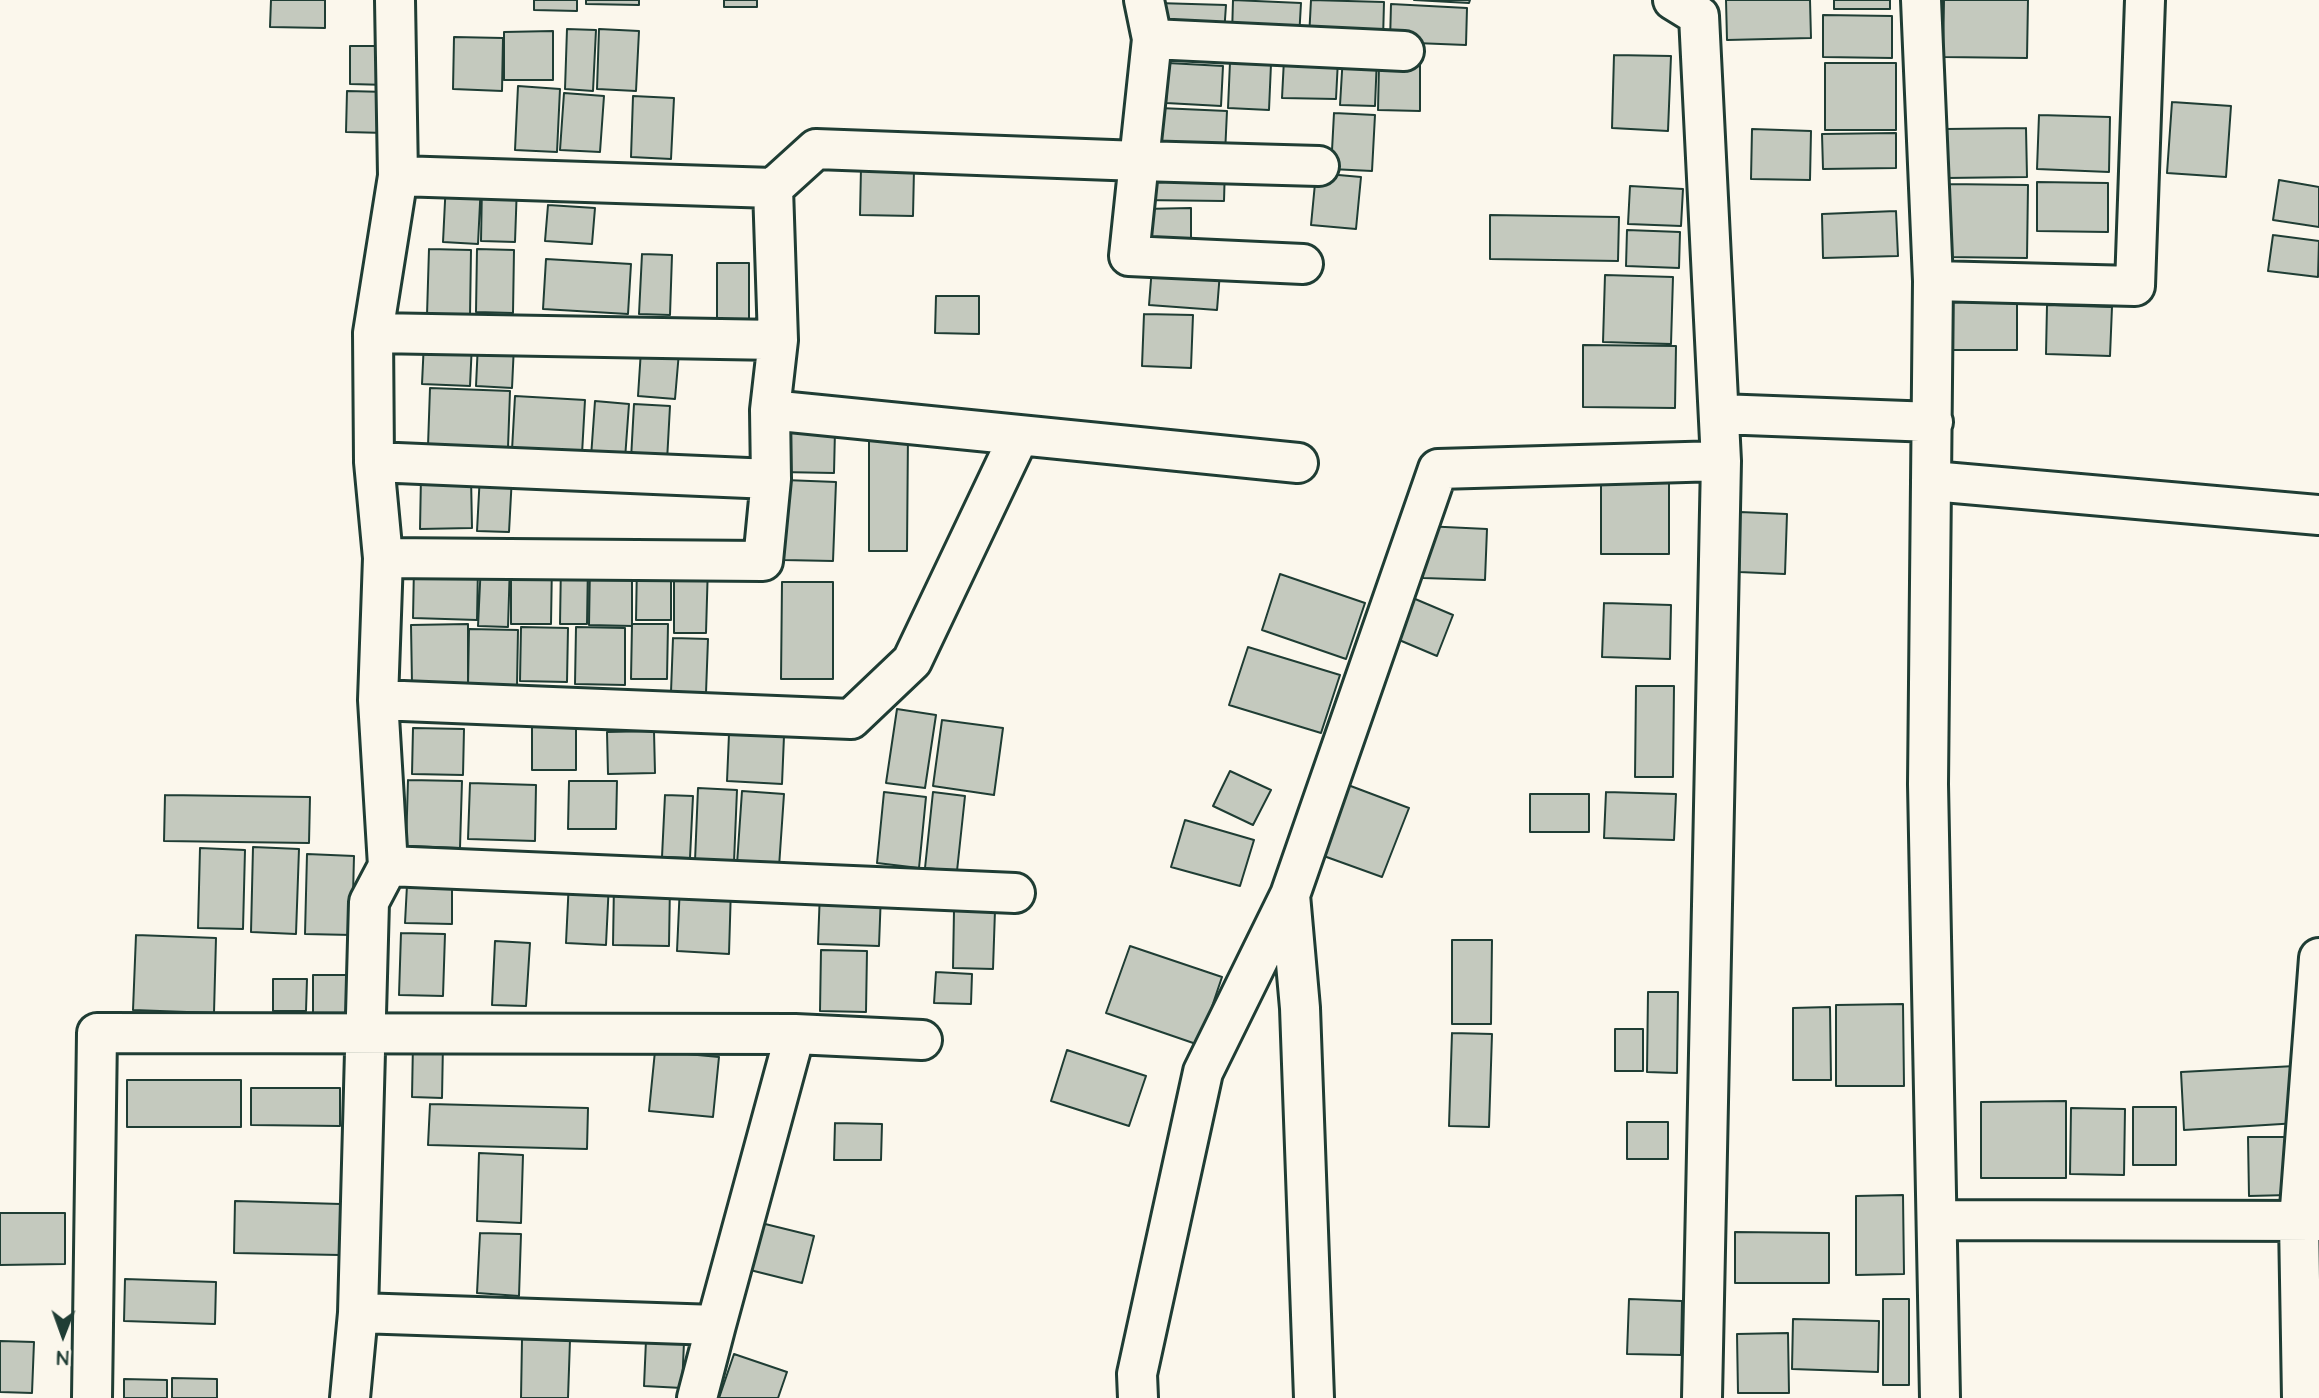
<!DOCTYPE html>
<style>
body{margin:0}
#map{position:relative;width:2319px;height:1398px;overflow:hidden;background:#fbf7ec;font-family:"Architects Daughter",sans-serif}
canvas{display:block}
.north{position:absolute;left:28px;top:1300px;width:70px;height:70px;-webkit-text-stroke:5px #fbf7ec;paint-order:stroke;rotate:181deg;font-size:19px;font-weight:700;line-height:28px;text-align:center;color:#1f3d34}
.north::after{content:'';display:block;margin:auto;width:24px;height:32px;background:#1f3d34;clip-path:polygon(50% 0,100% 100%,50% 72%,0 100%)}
</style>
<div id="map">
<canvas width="2319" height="1398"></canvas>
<div class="north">N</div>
</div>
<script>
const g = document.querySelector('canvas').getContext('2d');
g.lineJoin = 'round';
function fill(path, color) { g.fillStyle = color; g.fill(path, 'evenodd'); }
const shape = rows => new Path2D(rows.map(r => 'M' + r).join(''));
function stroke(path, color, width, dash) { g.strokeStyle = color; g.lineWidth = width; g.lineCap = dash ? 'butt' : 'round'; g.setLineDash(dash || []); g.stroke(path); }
const building = shape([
 [271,0,325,0,325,28,270,27,271,0],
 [534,0,577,0,577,11,534,10,534,0],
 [586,0,639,0,639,5,586,4,586,0],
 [724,0,757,0,757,7,724,7,724,0],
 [1233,0,1301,3,1299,38,1232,35,1233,0],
 [1311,0,1384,2,1383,40,1309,38,1311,0],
 [1414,0,1470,0,1469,3,1414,0],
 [1726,0,1810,0,1811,38,1727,40,1726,0],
 [1834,0,1890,0,1890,9,1834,9,1834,0],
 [1944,0,2028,0,2027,58,1943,57,1944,0],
 [1157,3,1226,5,1224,34,1156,33,1157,3],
 [1391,4,1467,8,1466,45,1390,42,1391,4],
 [1823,15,1892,16,1892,58,1823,57,1823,15],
 [567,29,596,30,593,91,565,89,567,29],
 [599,29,639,31,636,91,597,89,599,29],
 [553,31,553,80,504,80,504,32,553,31],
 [454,37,503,38,502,91,453,89,454,37],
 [350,46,388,46,388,85,350,84,350,46],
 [1343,55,1377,57,1375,106,1340,105,1343,55],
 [1614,55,1671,56,1668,131,1612,128,1614,55],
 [1284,59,1338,60,1336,99,1282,98,1284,59],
 [1230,62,1271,64,1269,110,1228,108,1230,62],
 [1168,63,1223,66,1221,106,1166,103,1168,63],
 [1825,63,1896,63,1896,130,1825,130,1825,63],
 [1379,64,1420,64,1420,111,1378,110,1379,64],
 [518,86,560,89,557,152,515,150,518,86],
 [347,91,387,92,386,133,346,132,347,91],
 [564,93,604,96,600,152,560,150,564,93],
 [633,96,674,98,671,159,631,157,633,96],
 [2172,102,2231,106,2226,177,2167,173,2172,102],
 [1160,108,1227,111,1225,154,1159,152,1160,108],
 [1334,113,1375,115,1372,171,1331,169,1334,113],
 [2039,115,2110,117,2109,172,2037,169,2039,115],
 [2026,128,2027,177,1946,178,1946,129,2026,128],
 [1752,129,1811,131,1810,180,1751,179,1752,129],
 [1896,133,1896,168,1823,169,1822,134,1896,133],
 [1140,164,1225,165,1224,201,1140,200,1140,164],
 [861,168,914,169,913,216,860,215,861,168],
 [1316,173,1361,177,1356,229,1311,225,1316,173],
 [2279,180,2319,187,2319,227,2273,220,2279,180],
 [446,181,481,183,478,244,443,242,446,181],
 [2037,182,2108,183,2108,232,2037,231,2037,182],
 [1946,184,2028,185,2027,258,1944,257,1946,184],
 [482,185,517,185,515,242,481,241,482,185],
 [1630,186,1683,189,1681,226,1628,224,1630,186],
 [548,205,595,208,592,244,545,241,548,205],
 [1191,208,1191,247,1142,246,1142,209,1191,208],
 [1896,211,1898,256,1823,258,1822,214,1896,211],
 [1490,215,1619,217,1618,261,1490,259,1490,215],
 [1627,230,1680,232,1679,268,1626,266,1627,230],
 [2273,235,2319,241,2318,277,2268,271,2273,235],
 [429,249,471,250,470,316,427,315,429,249],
 [477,249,514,250,513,313,476,312,477,249],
 [642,254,672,255,670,315,639,314,642,254],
 [546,259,631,264,628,314,543,309,546,259],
 [717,263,749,263,749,319,717,319,717,263],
 [1152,267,1220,272,1217,310,1149,305,1152,267],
 [1605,275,1673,277,1671,344,1603,342,1605,275],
 [936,296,979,296,979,334,935,333,936,296],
 [1952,299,2017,299,2017,350,1951,350,1952,299],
 [2047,305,2112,307,2110,356,2046,354,2047,305],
 [1144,314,1193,315,1191,368,1142,366,1144,314],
 [424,341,472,343,470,386,422,384,424,341],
 [478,343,514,345,512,388,476,386,478,343],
 [1583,345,1676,346,1675,408,1583,407,1583,345],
 [641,350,679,352,675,399,638,396,641,350],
 [430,388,510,391,508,448,428,446,430,388],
 [515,396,585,400,582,454,512,450,515,396],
 [595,401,629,404,625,459,591,457,595,401],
 [634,404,670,406,667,461,631,459,634,404],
 [780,429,835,430,834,473,780,472,780,429],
 [869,433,908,433,907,551,869,551,869,433],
 [1601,473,1669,473,1669,554,1601,554,1601,473],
 [480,474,512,476,509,532,477,531,480,474],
 [421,476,471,476,472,528,420,529,421,476],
 [785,480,836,482,833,561,783,560,785,480],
 [1740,512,1787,514,1785,574,1739,572,1740,512],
 [1424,526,1487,529,1485,580,1423,578,1424,526],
 [511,561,552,562,551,624,511,624,511,561],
 [481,563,510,564,508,627,478,626,481,563],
 [561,563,588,563,587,624,560,624,561,563],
 [637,563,671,564,671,620,636,620,637,563],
 [674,564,708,564,706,633,674,633,674,564],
 [414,566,478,567,477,620,413,618,414,566],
 [590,567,632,567,632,626,589,625,590,567],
 [1280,574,1365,603,1346,659,1262,630,1280,574],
 [782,582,833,582,833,679,781,679,782,582],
 [1401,593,1453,615,1437,656,1385,634,1401,593],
 [1604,603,1671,605,1670,659,1602,657,1604,603],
 [468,624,468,685,412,685,411,625,468,624],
 [632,624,668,624,667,679,631,679,632,624],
 [521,627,568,628,567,682,520,681,521,627],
 [576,627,625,628,625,685,575,684,576,627],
 [469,629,518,630,517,686,468,685,469,629],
 [673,638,708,639,706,693,671,692,673,638],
 [1248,647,1340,675,1321,733,1229,705,1248,647],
 [1636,686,1674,686,1673,777,1635,777,1636,686],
 [897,709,936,715,925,788,886,783,897,709],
 [942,720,1003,728,994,795,933,786,942,720],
 [532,727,576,727,576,770,532,770,532,727],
 [413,728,464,729,463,775,412,774,413,728],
 [654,731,655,773,608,774,607,732,654,731],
 [729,734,784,736,782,784,727,781,729,734],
 [1230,771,1271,790,1253,825,1213,806,1230,771],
 [408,780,462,781,460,848,406,846,408,780],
 [569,781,617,781,616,829,568,829,569,781],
 [470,783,536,785,535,841,468,839,470,783],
 [1348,785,1409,808,1382,877,1321,855,1348,785],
 [698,788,737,790,734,862,695,861,698,788],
 [742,791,784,794,779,867,737,864,742,791],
 [884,792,926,797,919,868,877,863,884,792],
 [933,792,965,796,957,871,925,868,933,792],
 [1606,792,1676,794,1674,840,1604,838,1606,792],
 [1530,794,1589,794,1589,832,1530,832,1530,794],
 [165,795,310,797,309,843,164,841,165,795],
 [665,795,693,796,690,858,662,857,665,795],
 [1185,820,1254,840,1240,886,1171,867,1185,820],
 [253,847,299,849,296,934,251,932,253,847],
 [200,848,245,850,243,929,198,928,200,848],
 [307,854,354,856,352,935,305,934,307,854],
 [569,880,609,882,606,945,566,943,569,880],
 [614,883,670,884,669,946,613,945,614,883],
 [407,885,452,886,452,924,405,923,407,885],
 [680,885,731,887,729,954,677,951,680,885],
 [820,891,881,893,879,946,818,944,820,891],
 [954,910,995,910,993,969,953,968,954,910],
 [401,933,445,934,443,996,399,995,401,933],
 [136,935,216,938,214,1013,133,1010,136,935],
 [1452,940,1492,940,1491,1024,1452,1024,1452,940],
 [495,941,530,943,526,1006,492,1005,495,941],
 [1130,946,1222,977,1199,1045,1106,1013,1130,946],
 [821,950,867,951,866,1012,820,1011,821,950],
 [936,972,972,974,971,1004,934,1003,936,972],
 [313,975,348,975,348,1013,313,1013,313,975],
 [273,979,307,979,306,1011,273,1011,273,979],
 [1648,992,1678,992,1677,1073,1647,1072,1648,992],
 [1903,1004,1904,1086,1836,1086,1836,1005,1903,1004],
 [1830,1007,1831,1080,1793,1080,1793,1008,1830,1007],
 [1615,1029,1643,1029,1643,1071,1615,1071,1615,1029],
 [1452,1033,1492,1034,1489,1127,1449,1126,1452,1033],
 [413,1042,443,1043,442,1098,412,1097,413,1042],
 [1067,1050,1146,1076,1129,1126,1051,1101,1067,1050],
 [655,1051,719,1057,713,1117,649,1111,655,1051],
 [2295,1066,2298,1123,2184,1130,2181,1072,2295,1066],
 [127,1080,241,1080,241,1127,127,1127,127,1080],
 [251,1088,340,1088,340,1126,251,1125,251,1088],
 [2066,1101,2066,1178,1981,1178,1981,1102,2066,1101],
 [430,1104,588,1108,587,1149,428,1145,430,1104],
 [2133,1107,2176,1107,2176,1165,2133,1165,2133,1107],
 [2071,1108,2125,1109,2124,1175,2070,1174,2071,1108],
 [1627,1122,1668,1122,1668,1159,1627,1159,1627,1122],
 [835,1123,882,1124,881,1160,834,1160,835,1123],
 [2248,1137,2289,1137,2289,1195,2249,1196,2248,1137],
 [479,1153,523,1155,521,1223,477,1221,479,1153],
 [1903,1195,1904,1274,1856,1275,1856,1196,1903,1195],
 [235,1201,341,1204,340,1255,234,1253,235,1201],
 [0,1213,65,1213,65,1264,0,1265,0,1213],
 [757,1222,814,1236,802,1283,746,1269,757,1222],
 [1735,1232,1829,1233,1829,1283,1735,1283,1735,1232],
 [480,1233,521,1234,519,1296,477,1293,480,1233],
 [125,1279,216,1282,215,1324,124,1321,125,1279],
 [1629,1299,1682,1301,1681,1355,1627,1354,1629,1299],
 [1883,1299,1909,1299,1909,1385,1883,1385,1883,1299],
 [1793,1319,1879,1321,1878,1372,1792,1369,1793,1319],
 [1788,1333,1789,1393,1738,1393,1737,1334,1788,1333],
 [522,1339,570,1340,568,1398,521,1398,522,1339],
 [646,1340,684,1342,682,1388,644,1386,646,1340],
 [0,1341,34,1342,32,1393,0,1392,0,1341],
 [734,1354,787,1372,778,1398,719,1398,734,1354],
 [172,1378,217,1379,217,1398,172,1398,172,1378],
 [124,1379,167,1380,167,1398,124,1398,124,1379]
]);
const street = shape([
 [1673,0,1699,16,1721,461,1702,1398],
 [1921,0,1933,281,1928,784,1940,1398],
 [1152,39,1404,51],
 [398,176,773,188,778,340],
 [773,188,816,149,1139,161,1152,39,1144,0],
 [1303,264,1129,256,1139,161,1319,166],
 [1933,281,2135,286,2145,0],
 [373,333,778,340,770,410],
 [1719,414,1933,422],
 [374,462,771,479,770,410,1298,463],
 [1932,481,2319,515],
 [383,558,763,561,771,479],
 [378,700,851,719,912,661,1019,436],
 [388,866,1015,893],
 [1937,1220,2319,1221],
 [358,1313,716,1325,795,1034],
 [92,1398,97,1033,795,1034,922,1040],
 [350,1398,358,1313,369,902,388,866,378,700,383,558,374,462,373,333,398,176,395,0],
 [697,1398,716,1325],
 [1138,1398,1137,1374,1203,1072,1290,895],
 [1314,1398,1300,1008,1290,895,1438,469,1721,461],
 [2302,1398,2299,1221,2319,958]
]);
fill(building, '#c4c9be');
stroke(building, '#1f3d34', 2);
stroke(street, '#1f3d34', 44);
stroke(street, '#fbf7ec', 38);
</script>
